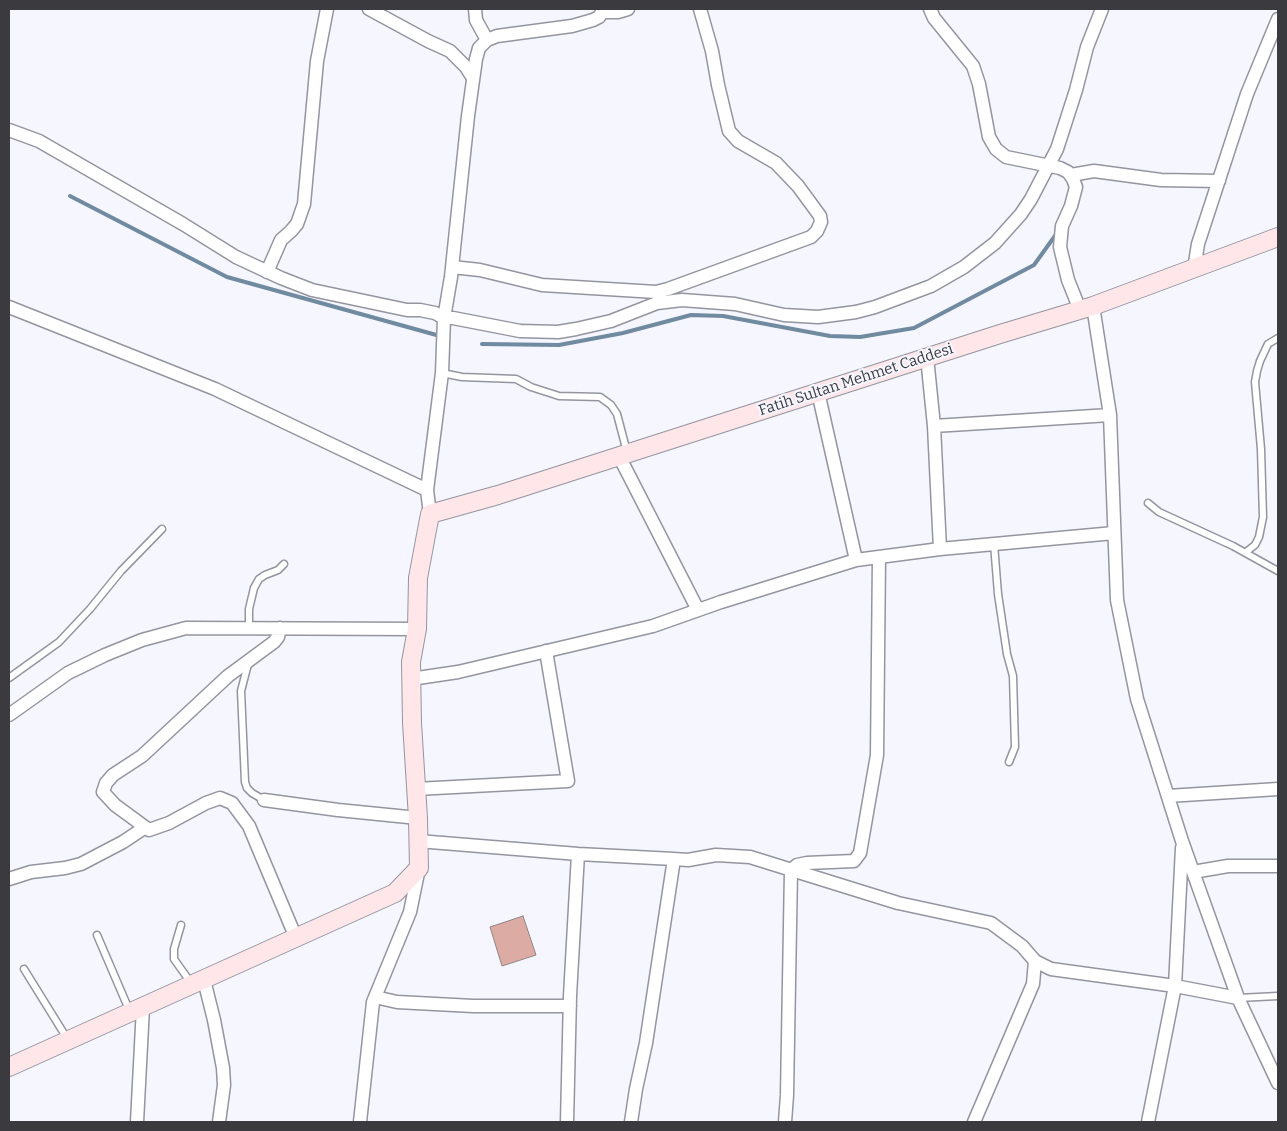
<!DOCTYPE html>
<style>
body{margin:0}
#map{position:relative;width:1287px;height:1131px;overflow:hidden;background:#f5f6ff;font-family:Bitter,serif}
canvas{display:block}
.frame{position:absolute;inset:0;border:10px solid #3a3a3f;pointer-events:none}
</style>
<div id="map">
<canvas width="1287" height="1131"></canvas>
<div class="frame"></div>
</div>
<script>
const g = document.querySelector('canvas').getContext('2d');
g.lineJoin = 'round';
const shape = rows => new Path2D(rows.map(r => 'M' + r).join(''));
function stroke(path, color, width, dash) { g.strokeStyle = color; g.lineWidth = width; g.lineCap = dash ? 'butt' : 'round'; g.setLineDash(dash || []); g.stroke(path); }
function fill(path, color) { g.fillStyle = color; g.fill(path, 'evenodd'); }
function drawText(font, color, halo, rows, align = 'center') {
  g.font = font + ' Bitter,serif'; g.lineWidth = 4; g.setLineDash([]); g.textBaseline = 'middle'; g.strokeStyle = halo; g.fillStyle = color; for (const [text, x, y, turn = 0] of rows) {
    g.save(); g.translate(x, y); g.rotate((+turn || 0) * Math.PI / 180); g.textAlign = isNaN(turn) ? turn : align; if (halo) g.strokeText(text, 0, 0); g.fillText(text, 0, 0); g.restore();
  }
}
const stream = shape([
 [70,196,227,277,440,336],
 [482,344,559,345,623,333,691,315,723,316,830,336,860,337,914,328,1034,265,1057,233]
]);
const building = shape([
 [523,916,536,955,502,966,490,927,523,916]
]);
const lane = shape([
 [442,373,462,377,516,379,531,387,559,396,600,397,611,405,617,414,627,452],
 [1148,503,1159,512,1233,546,1278,571],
 [994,544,998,594,1007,654,1013,676,1015,747,1009,762],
 [1246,552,1255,545,1259,537,1263,517,1261,449,1255,382,1257,371,1260,361,1268,344,1278,338],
 [249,628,249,609,254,588,259,579,265,575,278,570,284,564],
 [248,664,241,691,245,782,247,788,252,793,264,800],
 [9,678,59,642,90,609,121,571,162,529],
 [181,925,174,949,174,959,191,983],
 [97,935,130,1012],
 [24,969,68,1040],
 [1238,998,1278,996]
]);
const street = shape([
 [369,9,428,41,450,51,466,67,473,78],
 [475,9,476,20,487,40],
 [604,9,599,17,593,20,572,26,497,36,487,40,479,48,476,59,468,116,451,277,444,318,453,318,520,331,558,332,576,329,611,321,657,303,682,300,735,304,784,315,818,317,856,312,875,307,931,286,964,267,995,243,1021,214,1031,199,1057,149,1076,90,1087,47,1102,9],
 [930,9,934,18,973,66,979,84,989,137,996,149,1006,157,1060,168,1068,172,1073,179,1076,187,1071,206,1062,226,1060,247,1068,280,1080,310],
 [603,12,618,12,628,9],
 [9,130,39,141,183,224,236,257,281,278,312,290,407,310,420,310,435,313,444,318,442,373,427,490,430,514],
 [1071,175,1094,171,1161,180,1219,181],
 [452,267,480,270,542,285,656,292,668,289,811,237,817,231,821,222,820,216,798,186,776,163,738,141,729,131,718,85,712,51,700,9],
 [1194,269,1198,244,1247,94,1278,19],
 [267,272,281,240,291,231,297,224,304,204,317,61,327,9],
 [1093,306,1110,415,1117,600,1137,699,1182,841,1238,998,1278,1083],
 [9,307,215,389,427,490],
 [927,357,934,426,940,549],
 [818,392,856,560],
 [934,426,1110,415],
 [619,456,698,610],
 [280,628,278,637,274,642,228,676,142,756,113,775,106,783,103,792,115,805,149,830,169,823,206,803,220,798,232,803,249,826,296,938],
 [411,679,458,672,653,626,721,602,856,560,940,549,1114,533],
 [9,715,68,673,105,655,142,640,186,628,417,629],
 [416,789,568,781,546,651],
 [1168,796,1278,789],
 [264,800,338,810,418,818],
 [418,841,578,854,674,859,688,860,716,855,750,857,898,903,991,923,1022,946,1035,961,1051,969,1175,986,1238,998],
 [1193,872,1228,866,1278,866],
 [9,879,31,872,65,868,81,864,123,842,144,828],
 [204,980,214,1020,223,1068,224,1085,219,1122],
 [375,997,397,1002,473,1006,570,1006],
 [137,1122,143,1007],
 [360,1122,373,1002,410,912,419,868],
 [567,1122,570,996,578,854],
 [631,1122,636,1089,646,1043,674,859],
 [785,1122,787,1095,791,870,797,865,807,863,854,861,860,853,877,755,879,557],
 [974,1122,1033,984,1035,961],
 [1148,1122,1175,986,1182,848]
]);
const secondary = shape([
 [9,1067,395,893,419,868,418,818,412,723,411,662,417,629,418,578,430,514,498,495,1000,334,1093,306,1278,237]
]);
const streetNames = [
 ["Fatih Sultan Mehmet Caddesi",856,380,-18]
];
stroke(stream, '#708aa0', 4);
fill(building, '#dcaca4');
stroke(building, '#918482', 1);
stroke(lane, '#94959f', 9);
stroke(street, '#94959f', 15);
stroke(secondary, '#94959f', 20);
stroke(lane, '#fff', 6);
stroke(street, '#fff', 12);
stroke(secondary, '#fee6e9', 18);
drawText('15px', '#3a3a3f', '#f5f6ff', streetNames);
</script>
